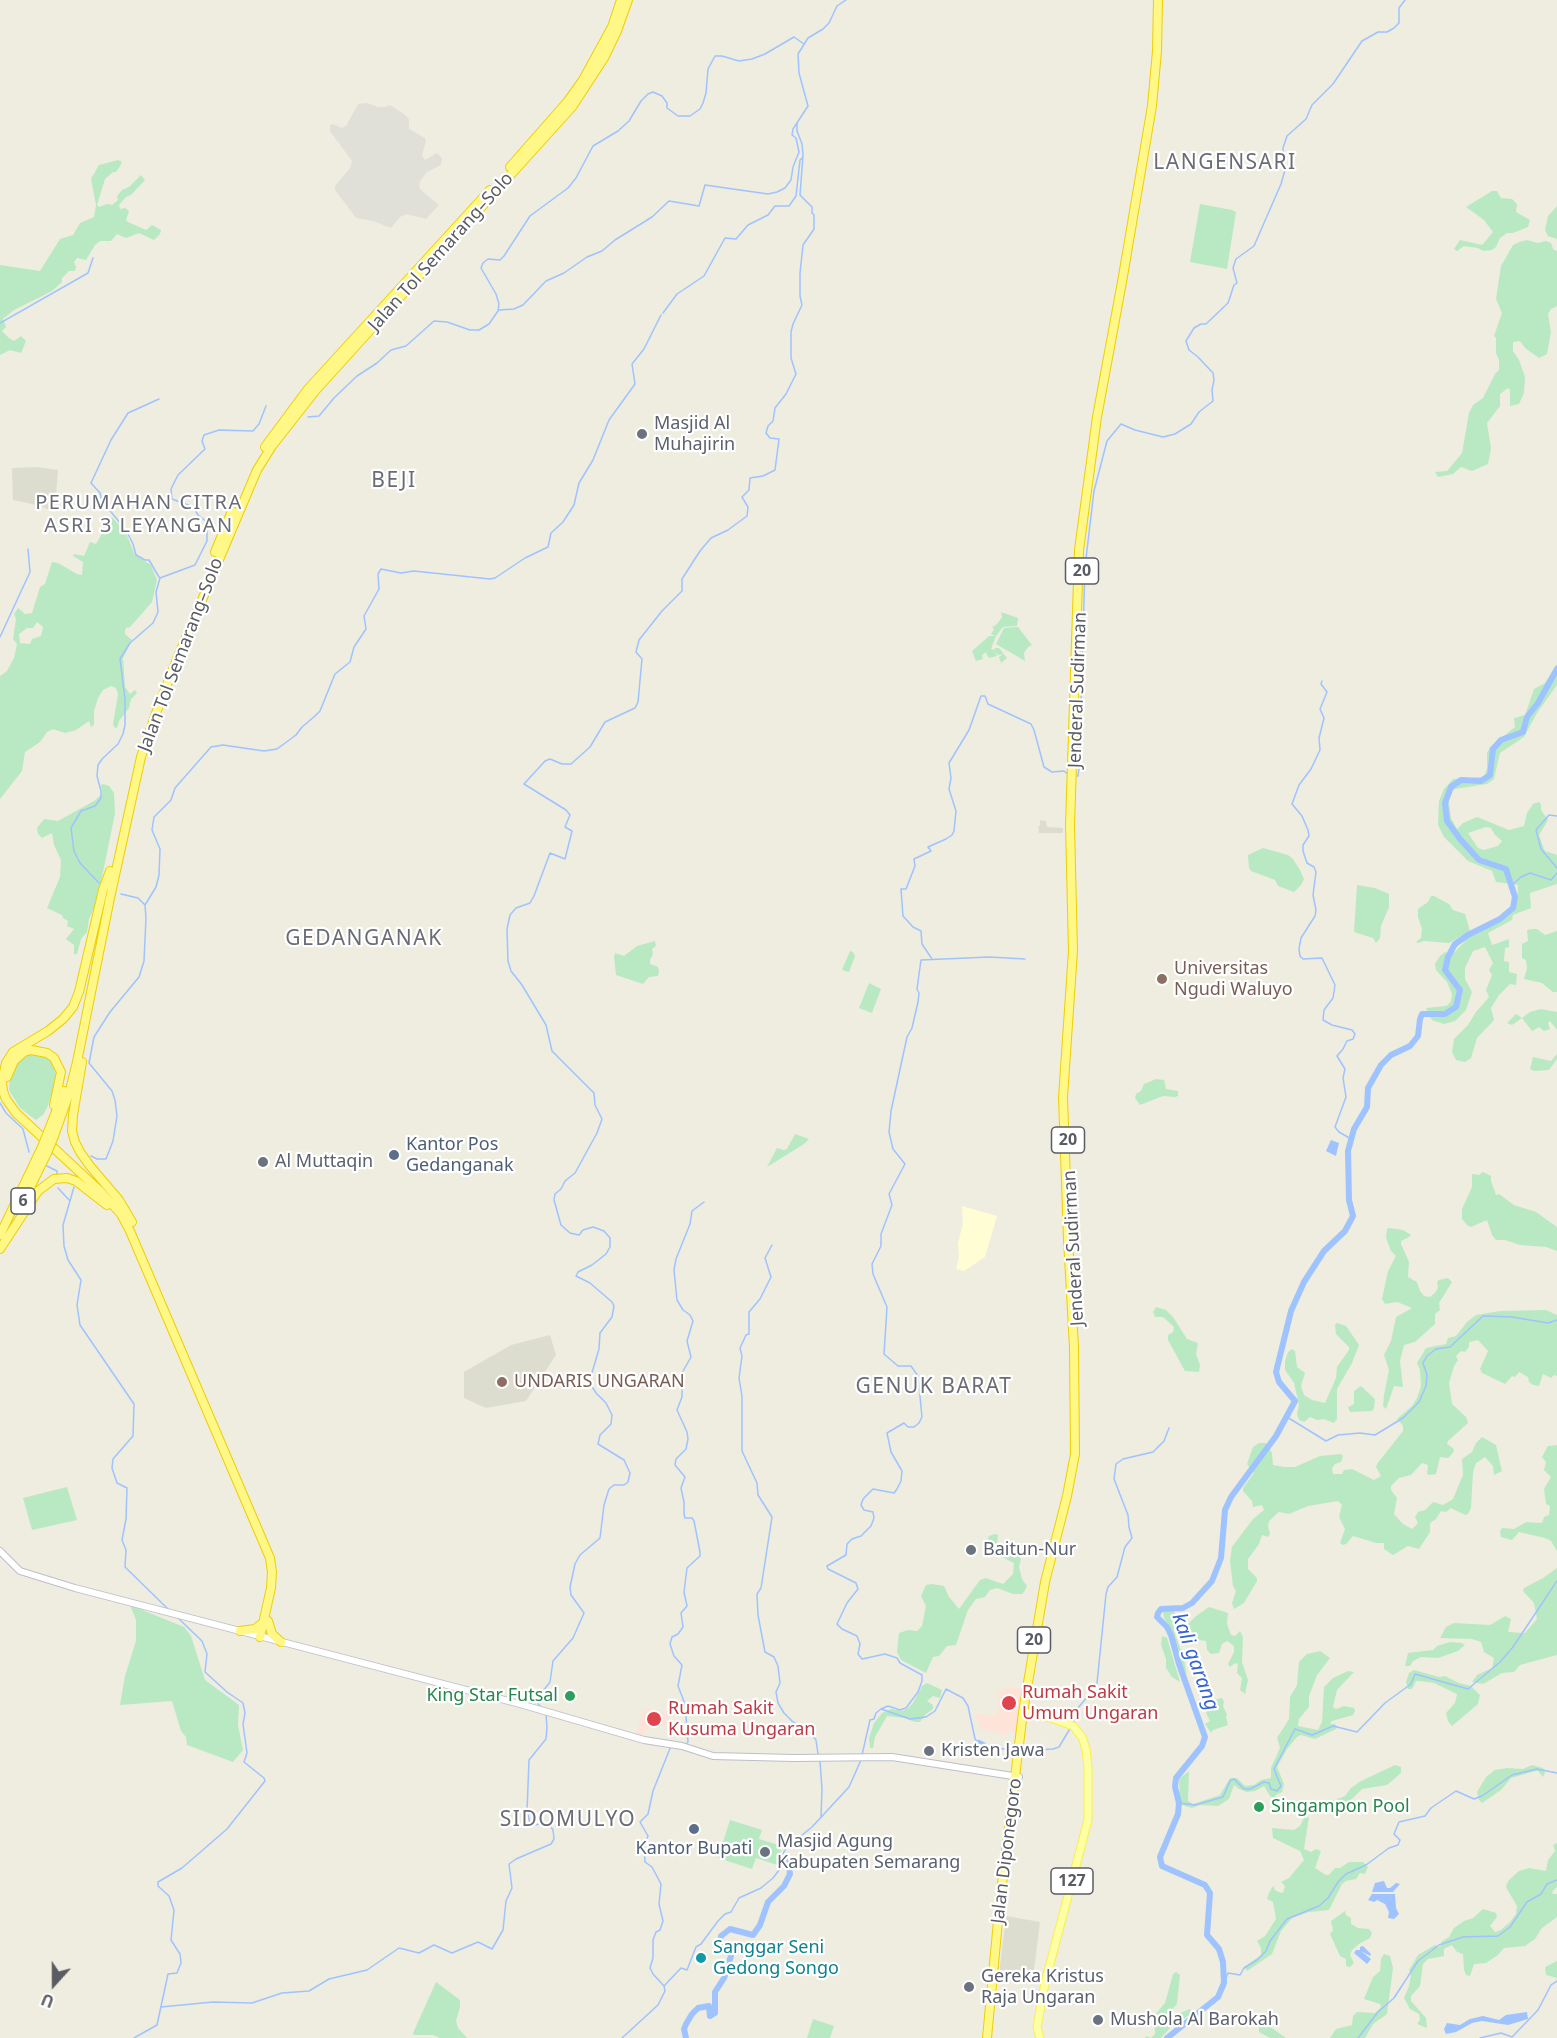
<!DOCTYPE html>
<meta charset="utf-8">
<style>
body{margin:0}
#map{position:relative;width:1557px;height:2038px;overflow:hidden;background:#eeede0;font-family:"Noto Sans",sans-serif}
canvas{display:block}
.north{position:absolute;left:24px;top:1954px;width:60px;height:60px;-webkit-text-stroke:4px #fff;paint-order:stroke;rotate:201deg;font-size:16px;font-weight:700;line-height:24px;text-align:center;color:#595c63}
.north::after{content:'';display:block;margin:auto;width:21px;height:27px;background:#595c63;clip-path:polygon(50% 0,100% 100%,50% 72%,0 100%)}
</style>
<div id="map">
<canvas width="1557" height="2038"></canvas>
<div class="north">U</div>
</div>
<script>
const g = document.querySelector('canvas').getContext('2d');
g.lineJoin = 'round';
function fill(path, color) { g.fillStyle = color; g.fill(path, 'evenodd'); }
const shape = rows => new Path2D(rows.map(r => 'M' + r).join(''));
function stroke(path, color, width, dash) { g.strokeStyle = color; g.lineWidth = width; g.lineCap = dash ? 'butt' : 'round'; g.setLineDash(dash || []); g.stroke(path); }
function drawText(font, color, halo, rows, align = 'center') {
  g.font = font + ' "Noto Sans",sans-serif'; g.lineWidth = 4.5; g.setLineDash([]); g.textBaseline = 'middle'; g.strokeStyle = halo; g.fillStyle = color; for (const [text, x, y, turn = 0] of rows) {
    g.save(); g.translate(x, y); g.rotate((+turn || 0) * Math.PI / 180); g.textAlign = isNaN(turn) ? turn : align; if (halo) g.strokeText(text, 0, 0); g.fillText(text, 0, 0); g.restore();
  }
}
const commercial = shape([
 [962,1206,997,1216,985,1257,964,1271,956,1269,959,1257,958,1243,963,1223]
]);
const industrial = shape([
 [366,103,378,107,385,107,390,105,404,114,409,119,409,129,425,138,426,141,422,155,425,160,437,153,442,158,441,165,427,172,420,181,419,187,422,191,439,205,426,219,406,214,400,217,391,228,373,221,356,218,335,190,335,186,350,168,352,161,330,131,330,125,333,124,342,128,346,126,358,104]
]);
const education = shape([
 [36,467,58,470,55,509,47,509,41,506,13,500,12,468],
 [1040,820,1046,821,1047,827,1063,828,1063,833,1039,833,1038,826,1040,826],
 [550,1335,556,1355,526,1401,486,1408,464,1398,464,1372,511,1345],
 [1006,1916,1040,1922,1033,1978,999,1974]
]);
const medical = shape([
 [1004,1688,1023,1688,1017,1732,1007,1731,1007,1735,980,1729,975,1713,997,1716,998,1693],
 [643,1708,669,1714,668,1726,652,1725,651,1730,645,1728,643,1737,636,1736]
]);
const green = shape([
 [118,160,122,162,120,166,116,172,113,172,105,179,97,205,99,207,107,204,112,205,118,200,117,196,122,190,129,187,141,175,145,180,131,195,126,197,119,205,120,209,125,208,129,211,126,220,128,222,146,230,152,225,161,230,160,234,154,240,139,233,126,238,117,234,111,241,100,241,95,245,86,260,77,258,74,262,76,267,75,271,69,271,62,278,62,282,52,291,14,310,3,319,6,327,2,331,9,338,14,341,21,336,26,341,21,353,10,350,0,355,0,265,40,271,60,239,73,235,80,223,94,217,96,205,91,179,99,165],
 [1492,191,1497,191,1501,198,1512,199,1517,204,1516,212,1530,220,1528,227,1513,233,1507,233,1500,238,1496,247,1492,250,1483,251,1478,248,1464,246,1457,251,1454,249,1460,240,1482,245,1493,232,1484,220,1466,207],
 [1200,204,1232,210,1236,212,1227,269,1190,262],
 [1557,206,1557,239,1548,236,1545,230,1548,216],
 [1527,240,1538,243,1546,241,1551,243,1553,249,1557,251,1557,306,1551,309,1548,314,1551,332,1547,354,1539,358,1525,348,1520,341,1513,342,1513,351,1519,360,1525,377,1524,393,1519,404,1510,406,1510,390,1508,388,1500,394,1500,406,1487,423,1491,448,1488,464,1472,471,1461,467,1453,474,1438,477,1435,472,1447,471,1462,453,1469,413,1473,405,1483,398,1495,374,1499,370,1499,360,1496,353,1496,338,1494,336,1502,313,1496,299,1501,266,1513,245,1519,242],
 [112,517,126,533,135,555,151,565,157,580,152,602,130,627,126,628,125,631,125,634,132,640,123,658,125,687,130,694,135,690,137,693,131,699,129,708,119,721,117,728,114,727,113,724,118,694,116,688,111,686,103,690,98,698,94,711,94,725,91,727,89,721,76,730,65,733,53,729,47,732,40,742,25,752,22,771,0,799,0,676,7,671,14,658,17,644,13,639,16,619,14,614,18,608,25,614,32,613,40,587,45,584,52,562,58,563,77,574,82,575,83,562,73,556,74,554,84,556,90,542,96,544],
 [37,622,43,627,41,636,32,639,30,644,20,643,19,634,27,628,33,628],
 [1001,612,1018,618,1017,626,1003,627,996,636,991,649,994,650,995,648,999,648,1007,658,1001,663,999,657,1003,654,998,655,995,651,997,656,989,658,986,653,988,651,982,655,983,659,976,661,972,651,989,636,995,636,991,634,994,629,992,627,996,625,1000,620,1002,617],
 [1018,627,1032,645,1028,647,1024,653,1025,661,996,644,1004,628],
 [1557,664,1557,685,1537,713,1524,737,1500,753,1494,779,1487,784,1455,789,1448,795,1451,818,1457,829,1463,823,1477,817,1509,830,1524,826,1527,813,1533,804,1539,802,1541,804,1541,810,1548,820,1539,835,1542,844,1545,851,1557,855,1557,884,1530,893,1531,908,1513,915,1512,920,1488,933,1492,945,1509,939,1509,947,1505,948,1504,961,1509,962,1509,972,1517,974,1516,985,1510,984,1499,995,1491,1008,1494,1020,1477,1038,1471,1058,1465,1062,1456,1060,1452,1052,1454,1039,1468,1025,1476,1012,1489,997,1486,990,1492,975,1489,970,1493,963,1485,947,1473,951,1465,968,1465,979,1472,992,1466,1010,1455,1021,1444,1024,1432,1020,1426,1008,1446,1006,1448,1005,1451,1001,1452,994,1447,982,1436,970,1435,964,1440,956,1445,952,1452,955,1467,939,1494,925,1513,910,1517,901,1518,885,1496,882,1492,871,1468,861,1444,837,1438,825,1439,801,1444,789,1453,779,1484,777,1487,769,1487,753,1490,747,1515,727,1514,718,1525,715,1534,689,1545,683],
 [1486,827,1491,828,1495,835,1502,841,1498,846,1484,850,1478,848,1468,833],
 [103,784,109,786,114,793,115,813,97,902,89,919,87,932,81,939,77,954,74,954,74,945,66,939,74,929,67,926,68,921,63,918,62,915,47,908,60,877,61,860,54,845,52,833,42,838,38,834,37,828,44,819,58,821,94,801,102,794,101,785],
 [1263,848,1288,855,1293,859,1300,870,1304,879,1301,885,1294,892,1278,886,1275,880,1251,871,1249,868,1248,855],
 [1357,885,1375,888,1389,894,1389,907,1381,926,1380,938,1376,943,1373,938,1354,932],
 [1431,896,1434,896,1449,904,1453,910,1465,914,1470,931,1449,943,1424,941,1418,943,1416,942,1421,938,1422,929,1418,917,1418,909,1428,902],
 [1533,929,1537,929,1545,935,1557,931,1557,992,1553,992,1542,983,1524,979,1527,968,1526,960,1522,958,1522,944,1528,941,1527,930],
 [655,941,656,946,652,949,653,954,650,960,650,964,658,967,659,971,658,976,649,977,643,984,616,975,614,957,615,953,624,956,637,946],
 [850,951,853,952,855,956,849,972,842,970],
 [869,983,881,989,872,1013,859,1008],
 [1541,1009,1557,1012,1557,1030,1550,1021,1548,1023,1550,1029,1544,1031,1539,1027,1532,1031,1522,1018,1512,1025,1507,1023,1516,1014,1522,1018,1530,1012],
 [26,1053,45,1056,53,1064,57,1079,47,1108,43,1115,36,1120,20,1108,9,1090,10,1072],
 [1557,1054,1557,1059,1549,1070,1534,1071,1530,1069,1533,1057,1551,1061],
 [1156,1079,1164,1080,1166,1089,1178,1091,1178,1096,1175,1097,1163,1096,1140,1105,1135,1098,1136,1094,1141,1091,1144,1084],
 [795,1134,809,1139,804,1144,767,1167,777,1148,784,1150,787,1149],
 [1483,1172,1491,1176,1491,1181,1496,1195,1499,1194,1514,1205,1536,1212,1557,1227,1557,1251,1546,1247,1520,1245,1505,1240,1496,1240,1492,1235,1487,1220,1471,1227,1467,1225,1462,1219,1462,1209,1472,1187,1472,1174,1479,1175],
 [1389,1228,1403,1230,1411,1235,1409,1237,1401,1241,1401,1244,1409,1262,1408,1277,1417,1282,1420,1291,1424,1296,1430,1297,1435,1293,1438,1288,1437,1282,1439,1280,1448,1278,1452,1282,1439,1303,1440,1310,1435,1314,1435,1324,1415,1342,1404,1345,1400,1361,1403,1387,1394,1386,1386,1409,1383,1406,1384,1395,1389,1370,1384,1355,1391,1341,1396,1317,1412,1308,1397,1302,1385,1304,1382,1299,1388,1271,1396,1256,1391,1251,1386,1238,1387,1229],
 [1156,1307,1166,1310,1173,1317,1187,1339,1198,1343,1196,1354,1200,1365,1199,1372,1185,1371,1168,1340,1168,1335,1173,1332,1174,1327,1163,1317,1155,1317,1153,1312],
 [1546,1310,1557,1315,1557,1376,1554,1375,1551,1378,1543,1374,1539,1386,1533,1385,1529,1382,1528,1377,1519,1372,1515,1377,1512,1376,1505,1384,1482,1373,1480,1369,1488,1351,1478,1340,1469,1342,1469,1347,1465,1352,1461,1351,1456,1356,1458,1360,1454,1366,1449,1383,1452,1404,1466,1417,1468,1423,1448,1441,1447,1444,1454,1449,1453,1453,1448,1458,1440,1457,1436,1474,1430,1475,1427,1474,1428,1465,1422,1463,1411,1475,1399,1478,1391,1486,1391,1490,1397,1498,1394,1514,1403,1524,1412,1529,1418,1523,1415,1517,1418,1512,1425,1510,1433,1502,1443,1505,1453,1499,1463,1475,1462,1459,1472,1452,1476,1443,1482,1437,1496,1445,1502,1471,1494,1475,1493,1466,1485,1457,1476,1463,1473,1472,1471,1508,1468,1514,1465,1515,1451,1508,1446,1512,1441,1511,1436,1519,1430,1523,1430,1532,1419,1549,1408,1546,1393,1555,1384,1549,1384,1543,1376,1543,1353,1536,1346,1544,1343,1545,1340,1543,1345,1529,1339,1517,1342,1505,1338,1501,1308,1506,1289,1514,1279,1512,1269,1521,1268,1526,1270,1534,1268,1537,1262,1535,1259,1544,1248,1559,1248,1569,1257,1578,1257,1581,1244,1603,1234,1609,1232,1603,1236,1591,1233,1586,1230,1561,1232,1547,1253,1519,1264,1510,1262,1505,1253,1507,1252,1501,1243,1491,1243,1488,1254,1473,1247,1464,1253,1447,1259,1443,1266,1443,1272,1453,1273,1465,1284,1467,1295,1467,1320,1456,1341,1454,1343,1456,1341,1462,1335,1464,1332,1468,1333,1474,1342,1474,1344,1470,1352,1469,1374,1480,1381,1476,1376,1467,1377,1464,1403,1431,1403,1426,1397,1419,1412,1406,1417,1398,1421,1386,1420,1370,1417,1363,1426,1348,1446,1344,1448,1338,1456,1336,1467,1322,1476,1315,1500,1311],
 [1337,1323,1346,1326,1359,1345,1352,1363,1337,1389,1337,1419,1334,1423,1324,1419,1317,1420,1310,1417,1304,1422,1299,1420,1297,1414,1299,1405,1294,1383,1285,1370,1285,1361,1288,1352,1292,1349,1295,1351,1297,1367,1305,1373,1301,1386,1304,1395,1312,1400,1325,1403,1336,1378,1337,1367,1349,1350,1349,1347,1336,1334,1335,1325],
 [1361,1386,1375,1399,1374,1408,1372,1411,1350,1412,1348,1407,1354,1404,1354,1391],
 [1557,1445,1557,1551,1551,1541,1545,1538,1519,1532,1512,1540,1501,1537,1500,1531,1502,1528,1514,1529,1526,1522,1542,1523,1544,1517,1549,1515,1550,1506,1546,1504,1544,1489,1551,1477,1544,1470,1546,1462,1542,1457,1548,1446],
 [67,1487,77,1520,32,1530,23,1498],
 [995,1534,998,1535,997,1543,999,1545,1005,1547,1012,1539,1017,1544,1014,1550,1021,1559,1019,1567,1022,1579,1027,1586,1024,1592,1022,1594,1013,1594,997,1588,990,1590,985,1597,976,1599,968,1610,956,1645,947,1646,939,1656,933,1657,926,1673,901,1660,897,1652,899,1633,908,1630,917,1631,922,1626,926,1606,921,1596,926,1585,932,1584,944,1586,949,1597,959,1609,980,1580,986,1578,1003,1584,1013,1574,1014,1563,984,1548,989,1536],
 [1557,1568,1557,1655,1520,1665,1514,1672,1502,1673,1483,1684,1472,1682,1477,1675,1492,1668,1494,1658,1484,1652,1481,1642,1472,1639,1440,1638,1446,1627,1454,1623,1490,1625,1505,1616,1511,1619,1508,1632,1525,1633,1537,1619,1534,1603,1523,1591,1524,1588,1543,1578],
 [130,1605,184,1627,191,1636,205,1680,239,1705,238,1725,243,1750,233,1762,187,1745,186,1737,181,1731,172,1701,120,1705,125,1676,136,1641,136,1620],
 [1209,1607,1228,1613,1227,1624,1231,1635,1235,1636,1240,1631,1243,1637,1242,1662,1248,1680,1245,1694,1240,1690,1242,1678,1237,1673,1238,1664,1235,1663,1230,1667,1228,1664,1234,1652,1234,1646,1227,1641,1222,1644,1219,1653,1211,1654,1207,1650,1206,1641,1186,1638,1183,1633,1185,1627,1196,1616],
 [1166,1610,1173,1610,1175,1613,1174,1631,1184,1659,1187,1676,1180,1663,1172,1631,1164,1618,1163,1613],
 [1162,1636,1167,1638,1180,1682,1172,1677,1166,1668,1166,1659,1161,1645],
 [1450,1642,1462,1643,1465,1645,1458,1651,1438,1658,1421,1657,1413,1661,1410,1666,1405,1666,1408,1653,1433,1650,1437,1646],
 [1320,1651,1330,1658,1317,1675,1309,1696,1309,1707,1299,1719,1298,1726,1318,1730,1322,1722,1324,1687,1333,1678,1348,1671,1354,1672,1337,1690,1333,1707,1336,1709,1344,1706,1354,1708,1355,1711,1353,1715,1332,1721,1330,1724,1335,1724,1337,1726,1336,1729,1315,1739,1301,1735,1297,1737,1287,1749,1277,1767,1284,1784,1282,1792,1276,1795,1275,1799,1270,1796,1264,1786,1255,1791,1247,1792,1239,1789,1234,1785,1229,1799,1218,1806,1200,1805,1192,1808,1182,1805,1180,1800,1179,1779,1189,1771,1188,1801,1193,1804,1220,1795,1230,1778,1237,1778,1245,1786,1254,1785,1261,1780,1271,1778,1271,1768,1280,1748,1277,1738,1289,1719,1290,1697,1297,1685,1299,1662,1307,1654],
 [1414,1670,1439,1677,1445,1676,1459,1683,1471,1686,1480,1695,1478,1704,1452,1726,1448,1721,1446,1713,1455,1703,1457,1694,1434,1683,1420,1681,1416,1681,1412,1689,1408,1689,1406,1682,1409,1673],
 [927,1683,942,1690,940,1698,933,1696,927,1701,933,1705,933,1709,926,1714,920,1722,915,1722,904,1718,887,1716,875,1737,873,1748,870,1748,869,1738,874,1723,882,1713,891,1709,903,1711,908,1708,913,1703,922,1686],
 [1222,1698,1224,1702,1223,1706,1227,1715,1226,1717,1228,1725,1213,1730,1211,1733,1205,1724,1210,1721,1206,1713,1207,1709,1214,1700],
 [1395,1765,1401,1767,1401,1773,1387,1785,1362,1789,1346,1805,1330,1811,1327,1803,1345,1796,1351,1788,1361,1781],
 [1532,1765,1543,1768,1545,1773,1543,1777,1538,1771,1535,1771,1511,1778,1501,1790,1482,1803,1479,1800,1477,1792,1486,1777,1495,1770,1507,1768,1523,1769],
 [1309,1817,1304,1849,1311,1852,1316,1849,1321,1851,1315,1868,1326,1875,1329,1875,1335,1868,1340,1868,1349,1862,1363,1862,1368,1867,1365,1874,1360,1873,1356,1879,1346,1881,1342,1884,1329,1910,1309,1912,1292,1918,1281,1931,1272,1954,1247,1971,1244,1967,1261,1955,1261,1948,1257,1941,1265,1936,1276,1919,1273,1902,1267,1899,1269,1893,1273,1886,1276,1891,1283,1893,1285,1886,1281,1882,1289,1878,1304,1860,1300,1851,1273,1838,1272,1828,1294,1830,1300,1826,1304,1818],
 [730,1820,762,1830,759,1839,782,1846,777,1865,756,1858,752,1869,718,1858],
 [1557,1843,1557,1887,1552,1892,1553,1894,1557,1894,1557,1917,1542,1928,1535,1939,1525,1946,1504,1948,1498,1955,1486,1963,1474,1964,1470,1976,1466,1975,1464,1970,1463,1954,1457,1952,1452,1945,1444,1949,1444,1956,1428,1959,1423,1964,1420,1986,1411,1996,1411,2001,1426,2018,1427,2028,1417,2024,1420,2020,1419,2014,1410,2009,1404,1998,1409,1986,1411,1974,1409,1970,1418,1955,1435,1945,1439,1947,1442,1945,1441,1942,1449,1937,1454,1928,1464,1921,1473,1918,1483,1909,1496,1913,1497,1917,1490,1926,1495,1932,1501,1930,1510,1922,1516,1914,1517,1906,1507,1889,1506,1886,1509,1880,1519,1871,1529,1868,1546,1871,1548,1860,1555,1851,1553,1845],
 [1345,1911,1346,1915,1351,1918,1351,1924,1358,1928,1369,1929,1372,1933,1370,1938,1359,1944,1352,1950,1350,1955,1354,1963,1350,1967,1346,1966,1346,1959,1340,1956,1330,1934,1333,1930,1331,1921],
 [1384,1954,1390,1956,1393,1968,1387,2014,1373,2024,1365,2038,1330,2038,1336,2029,1352,2025,1353,2016,1357,2012,1375,2013,1381,2007,1380,2004,1364,1999,1373,1977,1380,1971,1381,1959],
 [1557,1961,1557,1978,1546,1975,1545,1967],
 [1176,1972,1180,1975,1177,2004,1168,2014,1168,2021,1164,2028,1174,2022,1180,2013,1190,2009,1194,2012,1170,2028,1161,2038,1145,2038,1146,2036,1151,2038,1155,2034,1154,2016,1165,2003,1173,1974],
 [436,1982,460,2000,460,2007,456,2021,458,2028,467,2038,440,2038,433,2035,414,2035,413,2033],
 [1262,2018,1269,2026,1286,2038,1270,2038,1259,2032,1259,2021],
 [813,2019,834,2026,830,2038,807,2038]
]);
const water = shape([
 [1331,1140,1339,1143,1336,1156,1326,1151],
 [1384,1881,1387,1888,1390,1888,1396,1883,1400,1884,1393,1892,1372,1892,1375,1883],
 [1372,1894,1395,1894,1396,1908,1399,1914,1394,1919,1388,1918,1389,1912,1385,1904,1377,1900,1374,1902,1368,1900],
 [1363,1946,1371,1954,1370,1956,1361,1951,1371,1959,1367,1964,1354,1953,1356,1950,1360,1950,1360,1947],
 [1527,2012,1528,2019,1508,2025,1482,2021,1472,2023,1456,2032,1446,2034,1444,2029,1447,2023,1460,2025,1470,2019,1483,2016,1499,2020,1506,2015]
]);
const stream = shape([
 [499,310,514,309,523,305,546,281,564,273,587,257,602,251,615,240,652,217,669,201,699,206,705,185,768,194,777,192,785,188,791,180,793,167,799,152,796,138,792,135,793,129,808,106,799,73,798,54,808,38,823,29,829,23,837,6,846,0],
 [663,313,677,294,704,276,725,238,736,239,748,225,768,215,775,206,789,206,796,196,800,160,802,158],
 [0,323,88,273,93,258],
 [159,399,128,413,111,440,91,483,100,493,102,501,126,530,133,544,136,555,145,560,149,560,159,577],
 [308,417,319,416,334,398,357,376,377,363,391,350,406,346,434,321,447,322,470,330,479,330,489,324,498,311,499,304,496,294,481,268,483,263,488,259,500,260,504,256,530,216,568,188,576,178,593,146,618,131,629,121,641,101,648,94,653,92,662,96,667,103,667,108,678,116,690,116,700,109,703,103,706,93,708,69,715,56,722,56,739,61,752,59,765,54,794,37,804,44],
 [0,637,30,572,28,549],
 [1322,681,1321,684,1327,692,1320,709,1324,718,1319,738,1320,750,1311,769,1299,785,1292,804,1302,816,1308,830,1309,836,1303,845,1303,851,1307,863,1314,867,1316,872,1313,895,1316,910,1315,916,1301,938,1299,949,1300,956,1303,959,1322,958,1335,985,1333,998,1324,1010,1323,1020,1332,1025,1352,1030,1355,1034,1353,1039,1347,1041,1343,1049,1337,1056,1345,1069,1343,1078,1346,1097,1335,1127,1339,1132,1351,1139],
 [1077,776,1078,776,1079,768,1085,567,1094,491,1107,441,1121,424,1135,430,1163,437,1175,434,1191,424,1199,412,1213,401,1212,390,1214,380,1213,373,1198,357,1189,350,1186,341,1194,328,1201,324,1206,324,1228,303,1234,285,1237,283,1233,268,1236,259,1254,246,1281,184,1285,170,1283,148,1287,136,1306,119,1312,105,1333,84,1362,41,1378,32,1387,32,1394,28,1399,23,1399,8,1405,0],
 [1557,816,1549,815,1536,830,1541,849,1557,868],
 [99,883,80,863,74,851,71,828,81,811,95,806,101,798,101,791,97,776,98,765,102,759,118,744,123,734,125,725,125,699,120,659,130,643,153,623,158,612,156,592,160,578,195,565,207,541,207,522,198,515,193,507,172,499,171,489,178,475,205,449,202,441,204,435,219,430,253,431,259,424,266,406],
 [1511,886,1521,877,1530,873,1551,880,1557,873],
 [145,905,156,887,159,875,160,849,152,830,154,817,171,800,175,788,211,747,223,745,264,751,277,749,296,735,302,727,315,716,320,711,335,674,350,662,354,647,366,629,364,616,379,589,378,574,381,569,401,573,414,571,490,579,495,578,525,558,548,547,551,533,563,522,574,505,579,483,593,460,609,420,635,384,632,364,644,349,661,315],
 [932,959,922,944,921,931,913,927,903,916,901,889,906,889,915,866,914,859,931,851,928,847,946,839,952,835,954,831,956,811,949,789,951,778,949,763,969,730,981,696,985,696,988,704,1031,724,1034,730,1044,767,1052,772,1064,771,1069,775],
 [0,1103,6,1113,23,1129,29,1152],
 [91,1156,97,1159,106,1159,113,1141,117,1116,115,1100,112,1091,89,1063,94,1037,110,1012,139,977,144,961,146,918,145,905,138,898,121,894],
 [47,1166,57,1171,57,1174],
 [74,1187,63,1225,64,1246,68,1260,81,1280,77,1305,80,1325,134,1404,133,1436,113,1459,112,1468,117,1483,127,1488,126,1519,122,1540,126,1550,125,1567,168,1609],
 [58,1188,70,1201],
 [772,1245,765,1258,771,1277,760,1299,749,1312,749,1334,746,1335,740,1348,742,1356,739,1378,742,1396,742,1451,757,1483,758,1495,772,1517,761,1588,757,1594,758,1615,765,1652,774,1657,778,1666,780,1683,776,1692,778,1703,784,1713,793,1722,807,1729,816,1740,818,1754],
 [1287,1417,1326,1441,1338,1435,1360,1433,1375,1435,1403,1418,1419,1402,1426,1386,1427,1375,1423,1363,1427,1356,1436,1349,1450,1347,1483,1316,1512,1317,1548,1323,1557,1320],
 [541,1708,536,1700,550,1682,553,1661,573,1638,584,1613,571,1595,570,1587,575,1564,580,1555,600,1538,604,1505,609,1489,614,1485,624,1485,628,1482,630,1473,624,1460,598,1444,600,1435,611,1424,612,1415,606,1403,596,1393,591,1385,591,1376,599,1349,600,1333,612,1317,614,1306,612,1302,590,1283,576,1276,578,1272,592,1265,606,1254,610,1247,610,1238,604,1231,593,1227,583,1230,579,1235,570,1233,561,1225,554,1200,555,1194,561,1189,565,1181,575,1173,597,1133,602,1119,595,1105,594,1093,552,1051,546,1025,522,985,511,971,508,961,507,929,510,915,516,908,530,903,534,896,550,853,565,859,572,831,565,827,570,815,566,810,524,784,545,761,550,759,562,764,571,764,590,747,605,722,635,708,638,702,642,659,636,652,639,640,662,611,682,591,682,579,700,551,711,538,728,530,747,516,748,507,742,497,749,490,750,478,763,476,775,470,779,439,770,438,766,433,768,426,773,421,775,408,786,394,796,374,791,358,791,332,793,324,802,305,800,296,800,273,803,245,814,229,814,215,812,213,812,207,800,195,803,155,802,144,797,131,797,123],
 [881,1709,888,1706,900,1710,906,1708,918,1692,922,1681,922,1675,900,1663,897,1658,885,1654,862,1659,858,1654,860,1644,857,1636,842,1629,837,1624,847,1603,858,1589,856,1583,828,1569,827,1566,846,1555,847,1544,852,1539,861,1536,871,1526,874,1518,873,1512,864,1510,861,1505,863,1499,873,1489,894,1493,897,1489,901,1481,902,1471,891,1452,887,1433,904,1423,908,1427,914,1427,919,1423,922,1417,918,1376,911,1366,898,1366,884,1354,887,1307,873,1274,872,1264,881,1246,881,1234,892,1205,889,1194,905,1164,893,1149,889,1132,891,1111,907,1037,912,1028,918,1002,919,993,917,989,921,960,989,957,1025,959],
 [1073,1723,1077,1709,1095,1688,1097,1683,1106,1594,1108,1587,1117,1577,1125,1547,1132,1538,1129,1527,1128,1515,1114,1479,1116,1464,1123,1459,1153,1452,1164,1441,1169,1428],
 [685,1745,688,1742,685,1704,678,1686,682,1665,674,1656,670,1644,672,1637,678,1634,683,1627,681,1613,687,1606,684,1592,687,1568,700,1556,700,1552,694,1521,692,1518,685,1518,684,1514,684,1502,681,1488,685,1477,675,1465,676,1459,686,1449,688,1439,687,1432,677,1410,682,1397,682,1373,691,1357,687,1341,693,1321,690,1315,683,1310,677,1300,674,1270,676,1259,690,1224,692,1211,704,1202],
 [983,1745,1014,1751],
 [1022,1751,1053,1749,1059,1747,1071,1727],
 [862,1755,870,1720,874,1719,876,1713,881,1709,910,1719,926,1717,935,1711,946,1689,963,1698,968,1706,975,1739,979,1743],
 [820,1761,822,1789,821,1817],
 [1179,1803,1195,1805,1223,1797,1230,1781,1234,1779,1244,1789,1250,1789,1264,1782,1269,1783,1271,1789,1277,1791,1281,1786,1274,1769,1295,1729,1312,1735,1333,1726,1357,1732,1385,1703,1411,1684,1415,1674,1468,1689,1500,1662,1513,1647,1557,1581],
 [788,1860,782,1856,786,1848,812,1827,849,1787,861,1760],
 [1224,1983,1228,1973,1240,1975,1244,1968,1257,1960,1266,1951,1270,1941,1287,1919,1319,1906,1328,1898,1338,1882,1346,1874,1366,1865,1389,1848,1398,1845,1400,1840,1394,1834,1399,1822,1425,1816,1431,1808,1456,1791,1474,1799,1482,1796,1512,1775,1537,1769,1557,1773],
 [664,1986,653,1974,650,1968,653,1958,653,1940,656,1932,660,1930,663,1921,659,1904,661,1884,652,1867,645,1862,644,1845,648,1836,640,1822,648,1814,653,1791,671,1746],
 [161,2007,213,2002,252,2003,282,1993,309,1991,329,1979,367,1970,399,1948,419,1953,434,1945,452,1953,478,1942,492,1949,503,1930,506,1901,512,1888,509,1864,516,1859,551,1844,554,1839,553,1830,551,1827,545,1823,534,1825,530,1823,527,1811,529,1760,546,1739,547,1727,546,1715],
 [134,2038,157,2025,168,1974,177,1973,181,1963,180,1954,171,1940,174,1910,169,1896,158,1886,158,1882,182,1868,227,1829,265,1781,264,1778,244,1762,247,1753,243,1724,245,1713,243,1703,227,1692,205,1672,207,1654,202,1641,178,1618],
 [622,2038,658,2005,665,1991,664,1986,681,1968,687,1970,696,1947,701,1944,718,1921,725,1914,731,1912,739,1898,761,1888,773,1878,780,1869,781,1856],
 [1358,2038,1378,2012,1394,1998,1418,1961,1439,1945,1463,1937,1498,1936,1510,1927,1527,1902,1541,1894,1547,1884,1557,1880],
 [1480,2038,1501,2033,1512,2037,1538,2010,1551,1985,1557,1981]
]);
const river = shape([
 [979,1743,983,1745],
 [686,2038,684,2029,686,2024,692,2014,698,2008,709,2006,710,2016,715,2013,715,1992,724,1978,731,1956,729,1949,720,1941,721,1936,730,1929,753,1935,760,1925,768,1902,784,1886,790,1874,788,1860],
 [1167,2038,1218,1997,1224,1983,1223,1962,1219,1949,1207,1935,1210,1893,1205,1885,1162,1866,1160,1857,1178,1814,1179,1803,1175,1787,1176,1778,1202,1746,1205,1737,1179,1664,1171,1635,1167,1627,1157,1617,1158,1613,1161,1609,1183,1608,1192,1603,1212,1581,1221,1558,1225,1510,1231,1497,1276,1436,1295,1401,1279,1382,1276,1372,1291,1311,1304,1282,1324,1251,1345,1231,1353,1216,1349,1200,1348,1151,1354,1129,1367,1107,1368,1088,1381,1065,1391,1055,1410,1046,1418,1036,1420,1019,1422,1014,1445,1014,1456,1007,1460,990,1445,970,1448,957,1455,944,1468,935,1500,919,1513,908,1515,897,1506,869,1479,860,1460,839,1447,821,1445,803,1451,787,1461,780,1481,781,1490,775,1493,749,1501,740,1523,732,1527,717,1538,703,1557,669]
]);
const secondary = shape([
 [0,1551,20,1571,75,1588,520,1704,644,1740,682,1746,713,1756,793,1758,892,1757,1019,1777]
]);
const primary = shape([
 [1023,1712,1051,1718,1073,1726,1082,1737,1086,1749,1088,1767,1088,1820,1045,1983,1037,2027,1040,2038]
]);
const highway = shape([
 [510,167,568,101,583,80,612,27,621,0],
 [265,447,308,389,490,190],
 [215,552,232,511],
 [110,871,103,890,79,992,73,1007,63,1019,48,1031,13,1052,6,1063,2,1082,3,1091,6,1099,16,1113,100,1191,121,1214,130,1231,270,1558,272,1572,271,1588,260,1637],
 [82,1062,73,1115,72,1131,75,1142,80,1152,90,1166,119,1200,132,1222],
 [7,1077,14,1061,24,1052,31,1050,47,1053,54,1058,61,1072,54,1105],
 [48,1132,64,1091],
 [54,1136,69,1094,77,1062,110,898,141,757,156,713,177,659,257,470,272,446,316,390,572,107,604,58,617,31,628,0],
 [19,1210,47,1153],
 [0,1235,42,1147],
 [0,1249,38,1191,54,1179,67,1178,76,1181,107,1205],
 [268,1621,272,1634,281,1642],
 [240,1631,255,1629,264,1622],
 [987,2038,1000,1900,1023,1712,1045,1582,1067,1496,1075,1454,1074,1347,1068,1239,1063,1097,1073,951,1070,825,1079,550,1097,417,1122,282,1152,106,1157,51,1158,0]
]);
const highwayBridge = shape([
 [42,1147,48,1132],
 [47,1153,54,1136]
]);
const markers = [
 [642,434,6,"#6b7280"],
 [1162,979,6,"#8d6e63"],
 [394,1155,6,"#5c6f8a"],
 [263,1162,6,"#6b7280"],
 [502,1382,6,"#8d6e63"],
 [971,1550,6,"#6b7280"],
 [570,1696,6,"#2e9e5b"],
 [1009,1703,8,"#e0444e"],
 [654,1719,8,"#e0444e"],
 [929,1751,6,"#6b7280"],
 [1259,1807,6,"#2e9e5b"],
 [694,1829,6,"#5c6f8a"],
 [765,1852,6,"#6b7280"],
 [701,1958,6,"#0f9aa8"],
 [969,1987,6,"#6b7280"],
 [1098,2020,6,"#6b7280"]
];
const shields = [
 [1082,571,33],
 [1068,1140,33],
 [23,1201,24],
 [1034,1640,33],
 [1072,1881,42]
];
const shieldNames = [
 ["20",1082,571],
 ["20",1068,1140],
 ["6",23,1201],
 ["20",1034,1640],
 ["127",1072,1881]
];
const streetNames = [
 ["Jalan Tol Semarang–Solo",441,252,-48],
 ["Jalan Tol Semarang–Solo",181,655,-69],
 ["Jenderal Sudirman",1078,690,-88],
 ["Jenderal Sudirman",1074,1248,-93],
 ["Jalan Diponegoro",1007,1851,-83]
];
const worshipNames = [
 ["Masjid Al",654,424],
 ["Muhajirin",654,445],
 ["Al Muttaqin",275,1162],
 ["Baitun-Nur",983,1550],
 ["Kristen Jawa",941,1751],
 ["Masjid Agung",777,1842],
 ["Kabupaten Semarang",777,1863],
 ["Gereka Kristus",981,1977],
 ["Raja Ungaran",981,1998],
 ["Mushola Al Barokah",1110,2020]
];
const educationNames = [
 ["Universitas",1174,969],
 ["Ngudi Waluyo",1174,990],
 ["UNDARIS UNGARAN",514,1382]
];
const serviceNames = [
 ["Kantor Pos",406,1145],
 ["Gedanganak",406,1166],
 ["Kantor Bupati",694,1849,"center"]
];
const healthNames = [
 ["Rumah Sakit",1022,1693],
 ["Umum Ungaran",1022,1714],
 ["Rumah Sakit",668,1709],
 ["Kusuma Ungaran",668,1730]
];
const leisureNames = [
 ["King Star Futsal",558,1696],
 ["Singampon Pool",1271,1807,"left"]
];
const cultureNames = [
 ["Sanggar Seni",713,1948],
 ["Gedong Songo",713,1969]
];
const neighbourhoodNames = [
 ["PERUMAHAN CITRA",139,503],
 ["ASRI 3 LEYANGAN",139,526]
];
const waterNames = [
 ["kali garang",1195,1662,70]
];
const quarterNames = [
 ["LANGENSARI",1225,163],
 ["BEJI",394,481],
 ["GEDANGANAK",364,939],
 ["GENUK BARAT",934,1387],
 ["SIDOMULYO",568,1820]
];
fill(commercial, '#fffdd4');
fill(industrial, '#e1e0d8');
fill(education, '#ddddcf');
fill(medical, '#fee3d9');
fill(green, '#b9e9c2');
fill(water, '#9fc3ff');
stroke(stream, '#9fc3ff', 1.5);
stroke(river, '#9fc3ff', 6);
stroke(secondary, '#bdbfc8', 8);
stroke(primary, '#ffed48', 9);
stroke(highway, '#eecf00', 10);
stroke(secondary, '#fff', 6);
stroke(primary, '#fdffa4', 7);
stroke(highway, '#fff786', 8);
stroke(highwayBridge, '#eecf00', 10, []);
stroke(highwayBridge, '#fff786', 8);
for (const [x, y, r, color] of markers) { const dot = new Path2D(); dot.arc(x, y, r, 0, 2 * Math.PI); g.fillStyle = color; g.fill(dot); stroke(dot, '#fff', 2); }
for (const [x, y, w] of shields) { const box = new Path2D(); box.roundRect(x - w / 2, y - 13, w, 26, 4.5); g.fillStyle = '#fff'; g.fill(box); stroke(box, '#595c63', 1.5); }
drawText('bold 16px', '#595c63', null, shieldNames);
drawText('18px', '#595c63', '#fff', streetNames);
drawText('18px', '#5b616d', '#fff', worshipNames, 'left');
drawText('18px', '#785e54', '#fff', educationNames, 'left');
drawText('18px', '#4e5e75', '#fff', serviceNames, 'left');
drawText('18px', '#be3a42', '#fff', healthNames, 'left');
drawText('18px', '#27864d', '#fff', leisureNames, 'right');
drawText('18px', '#0d838f', '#fff', cultureNames, 'left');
g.letterSpacing = '1.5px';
drawText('20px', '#6a6d75', '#fff', neighbourhoodNames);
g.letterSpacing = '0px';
drawText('italic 20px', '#3564cf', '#fff', waterNames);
g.letterSpacing = '1.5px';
drawText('21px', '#6a6d75', '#fff', quarterNames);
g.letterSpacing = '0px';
</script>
